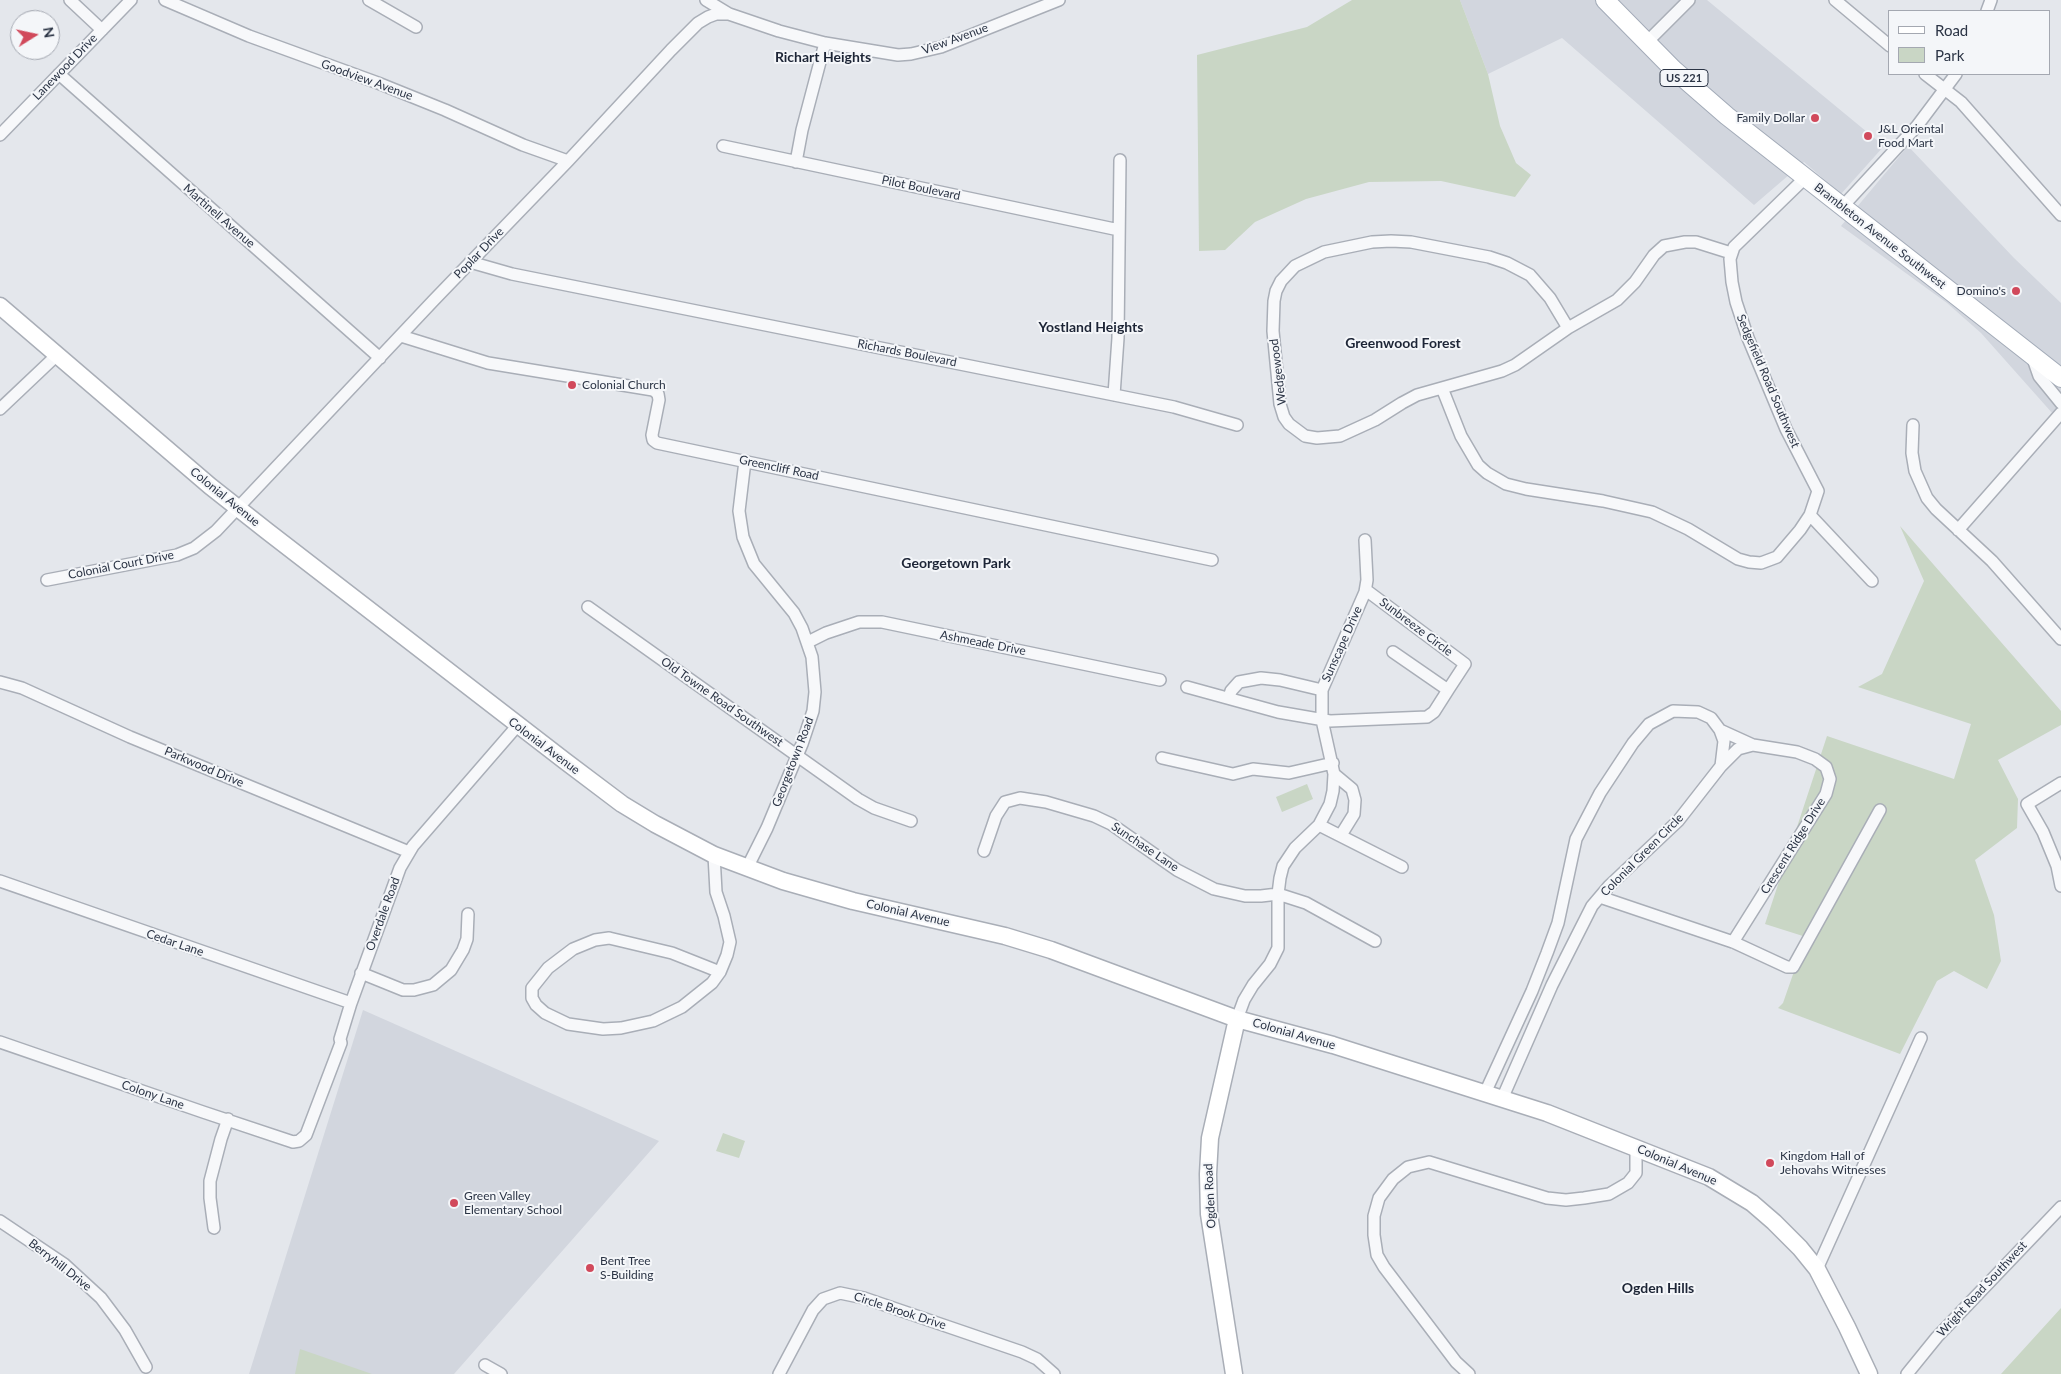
<!DOCTYPE html>
<style>
body{margin:0}
#map{position:relative;width:2061px;height:1374px;overflow:hidden;background:#e4e7ec;font-family:Lato,sans-serif}
canvas{display:block}
.legend{position:absolute;left:1888px;top:10px;width:162px;height:65px;box-sizing:border-box;background:#f4f6f9;border:1px solid #a4a8b1;margin:0;padding:6px 9px;list-style:none;font-size:15px;color:#2b3445}
.legend li{display:flex;align-items:center;gap:10px;height:25px}
.legend b{width:25px;border:1px solid #a4a8b1}
.north{position:absolute;left:10px;top:10px;width:50px;height:50px;box-sizing:border-box;background:#f4f6f9;border:1px solid #a4a8b1;border-radius:50%;rotate:80deg;font-size:14px;font-weight:700;line-height:20px;text-align:center;color:#2b3445}
.north::after{content:'';display:block;margin:auto;width:18px;height:22px;background:#d1495b;clip-path:polygon(50% 0,100% 100%,50% 72%,0 100%)}
</style>
<div id="map">
<canvas width="2061" height="1374"></canvas>
<ul class="legend">
<li><b style="height:6px;background:#fff"></b>Road</li>
<li><b style="height:14px;background:#c9d6c5"></b>Park</li>
</ul>
<div class="north">N</div>
</div>
<script>
const g = document.querySelector('canvas').getContext('2d');
g.lineJoin = 'round';
function fill(path, color) { g.fillStyle = color; g.fill(path, 'evenodd'); }
const shape = rows => new Path2D(rows.map(r => 'M' + r).join(''));
function stroke(path, color, width, dash) { g.strokeStyle = color; g.lineWidth = width; g.lineCap = dash ? 'butt' : 'round'; g.setLineDash(dash || []); g.stroke(path); }
function drawText(font, color, halo, rows, align = 'center') {
  g.font = font + ' Lato,sans-serif'; g.lineWidth = 4; g.setLineDash([]); g.textBaseline = 'middle'; g.strokeStyle = halo; g.fillStyle = color; for (const [text, x, y, turn = 0] of rows) {
    g.save(); g.translate(x, y); g.rotate((+turn || 0) * Math.PI / 180); g.textAlign = isNaN(turn) ? turn : align; if (halo) g.strokeText(text, 0, 0); g.fillText(text, 0, 0); g.restore();
  }
}
const built = shape([
 [1460,0,1707,0,1884,146,1841,194,1804,162,1754,205,1562,38,1488,74],
 [1908,146,2014,258,2061,303,2061,423,1981,333,1947,303,1841,226],
 [363,1010,659,1141,454,1374,249,1374]
]);
const green = shape([
 [1352,0,1460,0,1488,74,1500,126,1516,163,1531,175,1515,197,1441,181,1369,182,1306,199,1255,222,1225,250,1199,251,1197,55,1307,27],
 [1900,526,2061,711,2061,725,1998,760,2018,799,2017,828,1975,860,1994,915,2001,961,1987,989,1954,971,1937,981,1900,1054,1778,1008,1783,1003,1806,937,1765,924,1827,736,1954,779,1971,724,1858,687,1882,674,1924,581],
 [1307,784,1313,799,1282,812,1276,797],
 [723,1133,745,1141,739,1158,716,1151],
 [2061,1308,2061,1374,2001,1374],
 [300,1349,372,1374,295,1374]
]);
const street = shape([
 [70,0,102,30],
 [165,0,249,36,378,83,445,110,523,145,568,161],
 [369,0,416,27],
 [706,0,729,14,779,31,825,43,898,55,911,54,941,47,1059,0],
 [1835,0,1890,46],
 [1987,11,1991,0],
 [1647,42,1689,0],
 [59,74,380,358],
 [1925,74,1961,102,2061,215],
 [0,135,131,0],
 [723,146,1119,230],
 [796,162,802,130,825,43],
 [1805,178,1734,247,1730,259,1732,282,1736,302,1748,338,1786,429,1818,491,1810,515,1872,581],
 [1843,206,1917,126,1956,74],
 [470,262,512,274,1174,407,1237,425],
 [1568,328,1550,298,1530,275,1507,263,1489,257,1411,242,1391,241,1372,242,1324,252,1295,266,1281,281,1276,291,1274,301,1273,331,1280,404,1284,417,1289,424,1305,436,1317,438,1340,436,1375,420,1402,403,1417,395,1502,371,1515,365,1568,328,1617,300,1635,282,1654,255,1664,246,1685,242,1696,242,1731,253],
 [401,336,488,363,653,390,658,394,659,400,652,435,653,440,657,443,1212,560],
 [2032,356,2039,376,2061,403],
 [1442,388,1461,436,1478,465,1487,473,1506,484,1526,489,1603,501,1652,512,1688,529,1738,559,1749,562,1761,563,1777,557,1800,530,1810,515],
 [1114,395,1118,338,1120,160],
 [0,409,57,355],
 [1913,425,1912,453,1915,471,1927,498,1936,509,1992,561,2061,639],
 [745,461,739,511,743,537,754,564,794,613,802,628,812,657,815,692,813,711,802,744,767,828,747,868],
 [1958,530,2061,413],
 [47,580,177,555,194,548,216,531,433,301,568,161,671,50,698,23,708,17,716,14,729,14],
 [1366,590,1465,664,1448,690],
 [588,607,858,799,874,808,911,821],
 [808,642,826,633,859,622,882,622,1160,680],
 [0,682,22,688,130,737,409,852],
 [1187,687,1278,712,1330,721,1427,717,1434,712,1448,690,1393,652],
 [1229,698,1231,691,1239,682,1261,678,1280,680,1322,690],
 [1720,730,1753,745,1797,752,1815,759,1826,767,1830,779,1826,794,1733,942],
 [1162,758,1233,774,1253,769,1289,773,1333,763],
 [1721,766,1738,749,1753,745],
 [1334,774,1352,789,1355,800,1354,814,1341,835],
 [2061,783,2027,804,2043,832,2057,866,2061,886],
 [1319,825,1402,867],
 [984,851,996,816,1005,802,1020,798,1046,802,1094,816,1111,824,1177,870,1214,889,1245,896,1261,896,1278,894,1306,903,1375,941],
 [714,855,716,892,724,916,730,942,727,955,720,972],
 [0,881,351,1003],
 [1600,897,1733,942,1787,967,1793,967,1880,810],
 [609,938,672,953,720,972,712,983,682,1007,653,1021,621,1028,603,1029,568,1024,545,1013,536,1005,532,998,532,988,548,968,573,949,595,940,609,938],
 [361,973,403,990,414,990,433,985,451,970,463,950,467,939,468,914],
 [1237,1019,1244,1000,1253,985,1270,964,1278,948,1278,894,1280,878,1283,866,1295,848,1319,825,1330,804,1333,791,1334,774,1322,720,1322,690,1365,592,1367,580,1365,540],
 [0,1042,203,1112,293,1142,299,1141,306,1135,341,1043,340,1039,351,1003,400,868,413,846,518,725],
 [1485,1093,1532,991,1547,953,1558,923,1576,839,1600,793,1633,743,1649,724,1673,711,1698,712,1711,718,1720,730,1724,741,1721,766,1678,821,1609,886,1592,906,1552,985,1502,1099],
 [0,1221,64,1264,101,1298,125,1330,146,1367],
 [214,1228,210,1198,210,1181,221,1139,228,1119],
 [1817,1269,1921,1038],
 [485,1365,501,1374],
 [779,1374,813,1310,823,1299,840,1293,864,1298,1022,1352,1037,1359,1054,1374],
 [1469,1374,1456,1362,1384,1267,1377,1255,1374,1235,1374,1216,1379,1198,1393,1179,1408,1167,1429,1162,1547,1198,1566,1200,1584,1198,1609,1194,1628,1183,1636,1173,1636,1147],
 [1907,1374,1937,1337,2061,1207]
]);
const secondary = shape([
 [0,306,210,486,267,531,565,761,622,804,655,824,714,855,783,881,853,901,1005,936,1051,950,1237,1019,1333,1045,1547,1113,1709,1177,1752,1203,1774,1222,1800,1248,1817,1269,1847,1327,1869,1374],
 [1234,1374,1209,1214,1208,1174,1210,1138,1237,1019]
]);
const primary = shape([
 [1605,0,1673,69,1727,116,2061,378]
]);
const markers = [
 [1815,118,5,"#d1495b"],
 [1868,136,5,"#d1495b"],
 [2016,291,5,"#d1495b"],
 [572,385,5,"#d1495b"],
 [1770,1163,5,"#d1495b"],
 [454,1203,5,"#d1495b"],
 [590,1268,5,"#d1495b"]
];
const shields = [
 [1684,78,48]
];
const shieldNames = [
 ["US 221",1684,78]
];
const streetNames = [
 ["View Avenue",955,39,-20],
 ["Lanewood Drive",65,67,-46],
 ["Goodview Avenue",367,80,20],
 ["Pilot Boulevard",921,188,12],
 ["Martinell Avenue",219,216,41],
 ["Brambleton Avenue Southwest",1880,236,38],
 ["Poplar Drive",479,253,-46],
 ["Richards Boulevard",907,353,11],
 ["Wedgewood",1278,372,-97],
 ["Sedgefield Road Southwest",1768,381,67],
 ["Greencliff Road",779,468,12],
 ["Colonial Avenue",225,497,39],
 ["Colonial Court Drive",121,565,-11],
 ["Sunbreeze Circle",1416,627,37],
 ["Ashmeade Drive",983,643,11],
 ["Sunscape Drive",1342,644,-66],
 ["Old Towne Road Southwest",722,702,35],
 ["Colonial Avenue",544,746,37],
 ["Georgetown Road",793,762,-69],
 ["Parkwood Drive",204,767,23],
 ["Crescent Ridge Drive",1793,846,-58],
 ["Sunchase Lane",1145,847,34],
 ["Colonial Green Circle",1642,855,-45],
 ["Colonial Avenue",908,913,13],
 ["Overdale Road",383,914,-70],
 ["Cedar Lane",175,943,19],
 ["Colonial Avenue",1294,1034,16],
 ["Colony Lane",153,1095,19],
 ["Colonial Avenue",1677,1165,23],
 ["Ogden Road",1210,1196,-93],
 ["Berryhill Drive",60,1265,38],
 ["Wright Road Southwest",1982,1289,-47],
 ["Circle Brook Drive",900,1311,18]
];
const poiNames = [
 ["Family Dollar",1805,118,"right"],
 ["J&L Oriental",1878,129],
 ["Food Mart",1878,143],
 ["Domino's",2006,291,"right"],
 ["Colonial Church",582,385],
 ["Kingdom Hall of",1780,1156],
 ["Jehovahs Witnesses",1780,1170],
 ["Green Valley",464,1196],
 ["Elementary School",464,1210],
 ["Bent Tree",600,1261],
 ["S-Building",600,1275]
];
const neighbourhoodNames = [
 ["Richart Heights",823,57],
 ["Yostland Heights",1091,327],
 ["Greenwood Forest",1403,343],
 ["Georgetown Park",956,563],
 ["Ogden Hills",1658,1288]
];
fill(built, '#d2d6de');
fill(green, '#c9d6c5');
stroke(street, '#a9aeb7', 14);
stroke(secondary, '#a9aeb7', 19);
stroke(primary, '#a3abb8', 20);
stroke(street, '#f7f8fa', 11);
stroke(secondary, '#fff', 16);
stroke(primary, '#fff', 18);
for (const [x, y, r, color] of markers) { const dot = new Path2D(); dot.arc(x, y, r, 0, 2 * Math.PI); g.fillStyle = color; g.fill(dot); stroke(dot, '#f4f6f9', 2); }
for (const [x, y, w] of shields) { const box = new Path2D(); box.roundRect(x - w / 2, y - 8.5, w, 17, 4); g.fillStyle = '#f4f6f9'; g.fill(box); stroke(box, '#2b3445', 1); }
drawText('bold 11px', '#2b3445', null, shieldNames);
drawText('12px', '#2b3445', '#f4f6f9', streetNames);
drawText('12px', '#2b3445', '#f4f6f9', poiNames, 'left');
drawText('bold 14px', '#1d2536', '#f4f6f9', neighbourhoodNames);
</script>
